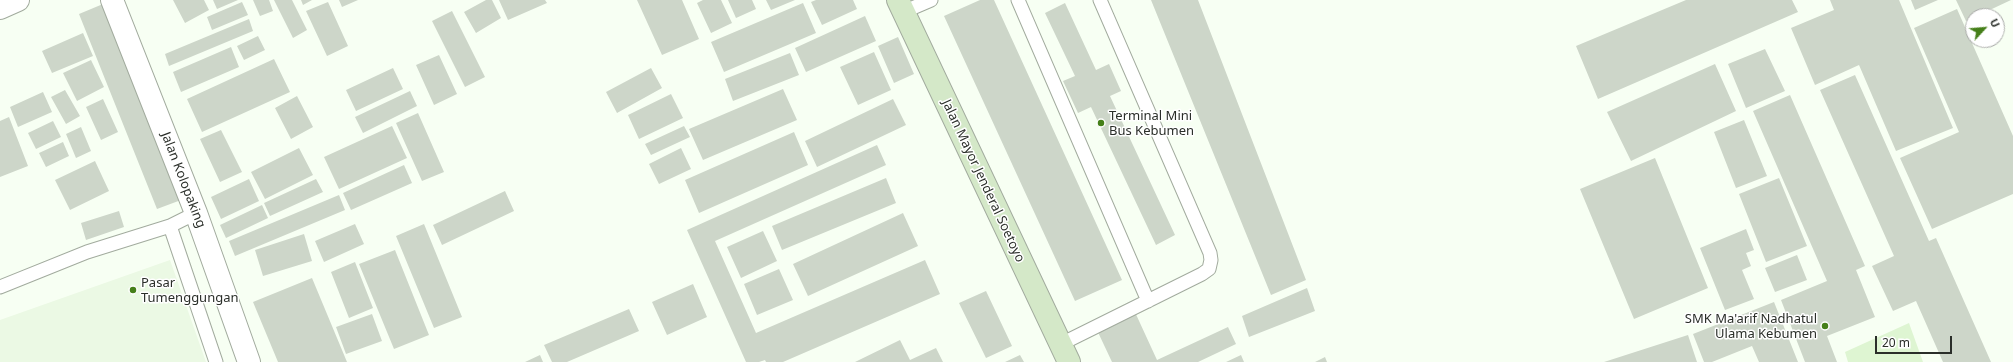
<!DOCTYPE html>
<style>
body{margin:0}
#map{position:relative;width:2013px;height:362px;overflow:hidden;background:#f7fff3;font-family:"Noto Sans",sans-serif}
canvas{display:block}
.north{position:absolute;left:1965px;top:8px;width:40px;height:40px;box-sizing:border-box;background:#fff;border:1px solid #aaaba9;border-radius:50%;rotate:64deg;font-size:11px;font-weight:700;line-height:16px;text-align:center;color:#2a2e29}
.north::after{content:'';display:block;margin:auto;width:14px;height:18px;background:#457f19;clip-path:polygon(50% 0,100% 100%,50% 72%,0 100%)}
.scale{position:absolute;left:1875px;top:336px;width:77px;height:18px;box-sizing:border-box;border:2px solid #2a2e29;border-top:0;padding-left:5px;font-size:12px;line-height:14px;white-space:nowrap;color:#2a2e29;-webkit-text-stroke:3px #fff;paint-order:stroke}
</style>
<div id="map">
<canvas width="2013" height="362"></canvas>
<div class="north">U</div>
<div class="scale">20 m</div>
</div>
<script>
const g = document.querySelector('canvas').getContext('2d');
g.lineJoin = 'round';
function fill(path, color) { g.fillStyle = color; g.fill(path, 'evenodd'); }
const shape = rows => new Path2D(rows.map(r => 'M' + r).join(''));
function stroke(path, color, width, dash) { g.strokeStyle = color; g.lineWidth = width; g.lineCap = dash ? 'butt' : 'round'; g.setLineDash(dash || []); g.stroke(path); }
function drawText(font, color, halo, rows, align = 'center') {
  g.font = font + ' "Noto Sans",sans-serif'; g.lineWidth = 3; g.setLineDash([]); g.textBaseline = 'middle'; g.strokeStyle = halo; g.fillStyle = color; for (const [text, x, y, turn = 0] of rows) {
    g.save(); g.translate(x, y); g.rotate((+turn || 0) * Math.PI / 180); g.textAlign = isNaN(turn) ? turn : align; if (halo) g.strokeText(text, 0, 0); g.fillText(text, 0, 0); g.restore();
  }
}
const built = shape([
 [170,260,206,362,0,362,0,320]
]);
const green = shape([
 [1909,323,1923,362,1848,362,1845,352]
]);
const building = shape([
 [173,0,204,0,209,10,185,23],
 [213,0,238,0,217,9],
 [253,0,269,0,273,11,260,16],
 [274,0,292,0,307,30,293,38],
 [301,0,312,0,303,5],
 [339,0,358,0,342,7],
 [486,0,492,0,501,18,476,33,464,12],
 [499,0,545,0,547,3,508,20],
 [637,0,682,0,699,39,662,55],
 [703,0,721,0,732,23,711,33,697,3],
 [728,0,752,0,756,9,736,18],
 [766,0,795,0,771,10],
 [816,0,853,0,857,9,822,25,811,2],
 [980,0,994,0,1122,280,1075,301,944,16],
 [1151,0,1198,0,1306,280,1271,295],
 [1686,0,1792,0,1798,12,1598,99,1576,46],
 [1830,0,1899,0,1953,128,1896,151,1859,65,1815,85,1791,28,1834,10],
 [1911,0,1938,0,1915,10],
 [1956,0,2011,0,1977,16,1973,16,1973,18,1966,21],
 [242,2,248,15,212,30,207,17],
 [328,2,348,46,327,56,306,11],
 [803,3,816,33,724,72,711,42],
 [1065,3,1096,70,1109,64,1121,91,1110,96,1175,235,1156,245,1091,107,1078,113,1063,81,1075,76,1045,13],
 [103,4,181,200,157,209,79,14],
 [1957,9,2013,136,2013,194,1932,229,1900,158,1959,132,1914,28],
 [452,11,485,77,465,87,432,21],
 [865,16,876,41,806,72,795,48],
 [249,19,253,31,169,66,165,54],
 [83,33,93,56,52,73,42,51],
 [258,36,265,50,244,60,237,46],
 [898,37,914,74,894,83,878,46],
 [231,47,239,67,181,92,173,72],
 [1765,49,1785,91,1746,108,1728,64],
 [874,52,891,90,858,105,840,67],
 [790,53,799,75,733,101,725,79],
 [439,55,457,94,434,105,416,65],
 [274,59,290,92,202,132,187,99],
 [91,60,104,87,77,101,63,73],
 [1715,64,1736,111,1631,161,1607,112],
 [393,68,403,89,356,111,346,90],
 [651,68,662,88,617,113,606,92],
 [1855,75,1929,241,1936,238,1991,362,1943,362,1916,301,1893,311,1872,266,1894,256,1820,90],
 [783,89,797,120,703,160,689,129],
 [65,90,80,116,66,124,51,97],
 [410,91,417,106,363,133,355,117],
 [43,92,52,112,18,127,10,107],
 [671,94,683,118,639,139,628,115],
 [1790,95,1865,266,1856,270,1875,317,1827,336,1837,362,1805,362,1781,300,1827,281,1753,111],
 [297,96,313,127,291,139,275,108],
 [103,99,118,132,101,140,86,107],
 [893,99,906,125,817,167,805,141],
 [418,113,444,172,422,181,396,123],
 [9,117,28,166,0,177,0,121],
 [1744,120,1767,176,1736,188,1714,132],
 [53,121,61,137,36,149,28,133],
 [392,126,407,158,339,189,324,157],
 [684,126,690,137,651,155,645,144],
 [81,127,91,151,76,158,66,134],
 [221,130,242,172,220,182,200,139],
 [794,132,808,165,699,213,685,180],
 [63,142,69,156,46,167,39,153],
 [877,145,886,165,715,241,756,333,925,260,940,294,783,362,766,362,765,360,759,362,746,362,687,230],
 [299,148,313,175,265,199,251,172],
 [681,148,691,169,659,184,649,164],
 [1655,158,1708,288,1634,319,1580,189],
 [95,161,109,191,70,210,55,180],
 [404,165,412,183,351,210,343,193],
 [886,178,896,203,782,250,772,226],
 [1779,178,1807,246,1766,262,1739,194],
 [249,179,259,201,221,219,211,197],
 [316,179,323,192,270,216,264,203],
 [505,191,514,211,442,245,433,225],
 [339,195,345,210,235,256,229,241],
 [262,205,268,218,226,238,220,225],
 [119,211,124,227,86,240,81,223],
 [903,213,918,246,808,296,793,264],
 [355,224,364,244,324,262,315,241],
 [424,224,462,317,434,328,396,236],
 [1746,229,1754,250,1746,253,1751,266,1742,270,1754,299,1725,310,1700,248],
 [763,231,777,261,741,278,727,247],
 [304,234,312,261,263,276,255,250],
 [395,250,429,335,394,349,359,264],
 [1797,255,1807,280,1775,292,1765,268],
 [355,262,373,308,349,318,331,272],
 [779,269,793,300,757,315,744,284],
 [312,278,347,362,278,362,253,302],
 [693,284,707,317,667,335,652,302],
 [1307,288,1315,311,1249,337,1242,316],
 [986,291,1012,346,986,358,959,303],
 [1774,302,1798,362,1759,362,1752,346,1712,362,1704,362,1693,334],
 [629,309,639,331,567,362,552,362,544,345],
 [1134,310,1157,360,1228,327,1236,344,1198,362,1112,362,1096,328],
 [372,314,382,341,346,354,336,327],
 [1688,335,1697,362,1604,362],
 [900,340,910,360,936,348,943,362,855,362],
 [540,355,543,362,525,362],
 [1020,355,1024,362,1005,362],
 [1241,355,1244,362,1226,362],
 [1325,357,1327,362,1315,362]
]);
const service = shape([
 [1018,0,1148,301],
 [903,12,931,0],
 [170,226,216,362],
 [0,287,87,252,170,226,196,213],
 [1061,344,1202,274,1209,269,1211,260,1210,253,1100,0]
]);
const minor = shape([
 [112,0,196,213,249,362],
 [0,8,18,0]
]);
const secondary = shape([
 [898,0,1069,362]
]);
const markers = [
 [1101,123,4,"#457f19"],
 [133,290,4,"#457f19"],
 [1825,326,4,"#457f19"]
];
const poiNames = [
 ["Terminal Mini",1109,116],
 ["Bus Kebumen",1109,131],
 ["Pasar",141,283],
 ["Tumenggungan",141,298],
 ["SMK Ma'arif Nadhatul",1817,319,"right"],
 ["Ulama Kebumen",1817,334,"right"]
];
const streetNames = [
 ["Jalan Kolopaking",183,180,69],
 ["Jalan Mayor Jenderal Soetoyo",983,181,65]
];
fill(built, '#ebf9e4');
fill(green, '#def5d2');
fill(building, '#cdd6c9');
stroke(service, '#a2ab9e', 15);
stroke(minor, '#a2ab9e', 24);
stroke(secondary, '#a2ab9e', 24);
stroke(service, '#fff', 13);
stroke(minor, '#fff', 22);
stroke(secondary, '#d4e8c8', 22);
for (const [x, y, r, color] of markers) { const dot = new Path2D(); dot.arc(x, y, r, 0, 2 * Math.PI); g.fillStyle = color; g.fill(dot); stroke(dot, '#fff', 1.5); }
drawText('13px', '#2a2e29', '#fff', poiNames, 'left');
drawText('13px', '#2a2e29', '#fff', streetNames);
</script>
